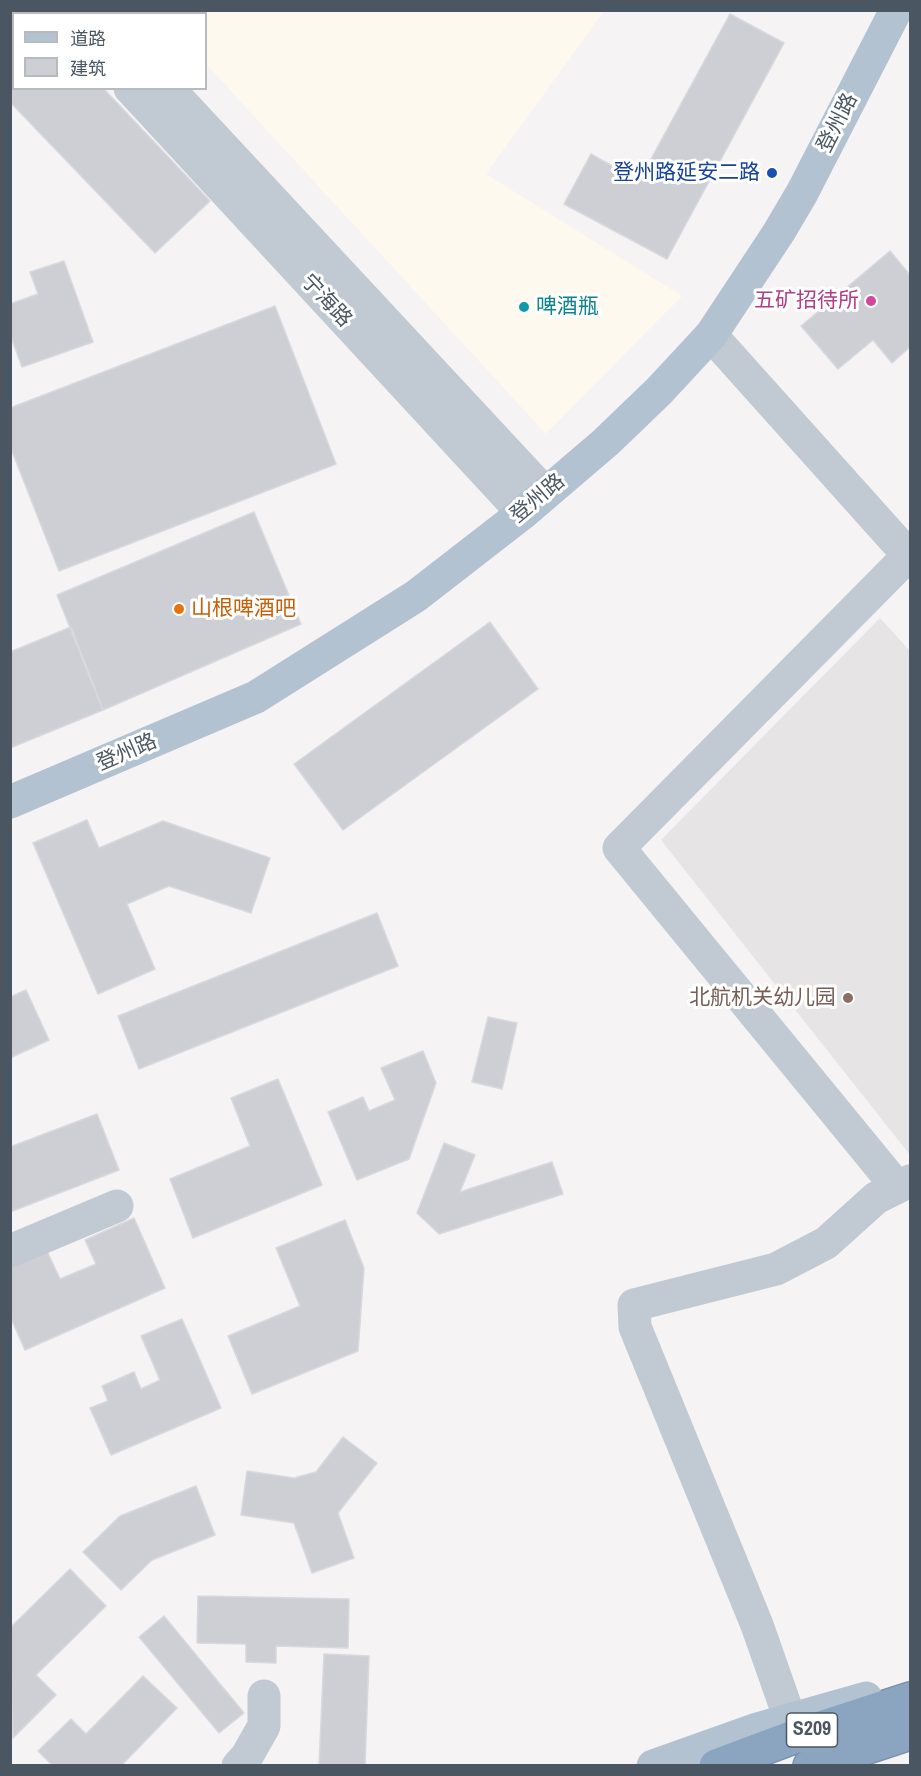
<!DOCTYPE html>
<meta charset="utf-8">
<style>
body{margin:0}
#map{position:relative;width:921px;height:1776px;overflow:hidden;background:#f5f3f3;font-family:"Archivo Narrow","Noto Sans SC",sans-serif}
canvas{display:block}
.frame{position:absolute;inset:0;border:12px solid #4a5661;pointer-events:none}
.legend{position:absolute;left:12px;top:12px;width:195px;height:78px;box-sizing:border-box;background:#fff;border:2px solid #b7bbc0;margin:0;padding:8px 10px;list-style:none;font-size:18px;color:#4a5661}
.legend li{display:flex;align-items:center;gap:12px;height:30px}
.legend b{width:30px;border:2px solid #b7bbc0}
</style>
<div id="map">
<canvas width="921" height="1776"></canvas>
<div class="frame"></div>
<ul class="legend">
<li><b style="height:8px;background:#b3c2d1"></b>道路</li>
<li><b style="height:16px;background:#cdcfd5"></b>建筑</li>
</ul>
</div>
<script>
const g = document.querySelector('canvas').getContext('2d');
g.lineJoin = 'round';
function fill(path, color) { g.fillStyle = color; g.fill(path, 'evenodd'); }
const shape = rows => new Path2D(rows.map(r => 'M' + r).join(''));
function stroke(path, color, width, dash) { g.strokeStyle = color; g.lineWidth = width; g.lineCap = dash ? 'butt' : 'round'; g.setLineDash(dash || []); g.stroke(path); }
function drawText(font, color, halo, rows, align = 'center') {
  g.font = font + ' "Archivo Narrow","Noto Sans SC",sans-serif'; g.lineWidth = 6; g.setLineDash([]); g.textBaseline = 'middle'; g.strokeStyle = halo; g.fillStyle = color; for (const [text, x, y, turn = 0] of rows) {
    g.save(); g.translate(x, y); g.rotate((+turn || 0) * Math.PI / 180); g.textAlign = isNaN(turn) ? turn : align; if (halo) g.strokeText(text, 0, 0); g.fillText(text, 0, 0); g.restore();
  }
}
const commercial = shape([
 [157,11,604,11,486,174,682,296,546,434,206,64,206,14,159,13]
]);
const education = shape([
 [880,618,910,651,910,1155,661,840]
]);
const building = shape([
 [10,10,29,10,31,14,14,14,14,88,103,88,210,201,155,253,10,102,10,10],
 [730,14,784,43,667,259,564,204,591,154,639,181,730,14],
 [890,251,910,275,910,347,892,363,873,340,838,369,801,326,890,251],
 [64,261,93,342,22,367,10,334,10,304,38,294,30,272,64,261],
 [275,306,336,464,59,571,10,446,10,408,275,306],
 [254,512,301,624,103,710,57,595,254,512],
 [490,622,538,689,343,830,294,764,490,622],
 [71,627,103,710,10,748,10,652,71,627],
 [87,820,99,848,163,821,270,858,251,913,169,886,127,904,155,969,98,994,33,843,87,820],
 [377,913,398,966,139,1069,118,1016,377,913],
 [26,990,49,1040,10,1058,10,997,26,990],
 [488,1017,517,1023,502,1089,472,1082,488,1017],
 [423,1051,436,1083,409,1159,357,1180,328,1112,363,1097,369,1111,395,1100,381,1068,423,1051],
 [278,1079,322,1185,193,1238,170,1179,250,1146,231,1098,278,1079],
 [97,1114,119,1170,10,1212,10,1147,97,1114],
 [444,1143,475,1155,460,1192,552,1162,563,1194,439,1234,417,1213,444,1143],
 [134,1218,165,1288,25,1350,10,1316,10,1265,46,1249,60,1279,96,1264,85,1240,134,1218],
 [345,1220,364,1268,358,1351,252,1394,228,1336,300,1306,276,1248,345,1220],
 [182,1319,221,1408,111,1455,90,1408,108,1401,102,1386,134,1372,141,1389,160,1380,141,1336,182,1319],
 [343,1437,377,1463,338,1513,354,1558,312,1573,294,1523,241,1515,247,1471,294,1478,316,1472,343,1437],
 [196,1486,215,1535,152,1560,121,1590,83,1552,120,1516,196,1486],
 [70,1569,106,1606,36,1675,56,1695,13,1738,10,1628,70,1569],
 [198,1596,349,1599,348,1648,276,1646,276,1663,246,1662,246,1644,197,1643,198,1596],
 [164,1616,244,1713,219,1733,139,1637,164,1616],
 [324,1654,369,1656,365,1766,319,1766,324,1654],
 [143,1676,177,1708,121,1766,53,1766,38,1751,71,1719,86,1734,143,1676]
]);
const minor = shape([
 [57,10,60,14],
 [95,10,98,14],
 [130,88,523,513],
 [168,88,545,493],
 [711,335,910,557],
 [897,1187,619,848,908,556],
 [10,1251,117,1206],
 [790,1719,757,1625,635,1327,634,1305,776,1269,826,1243,876,1198,910,1181],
 [238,1766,247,1756,264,1726,264,1696]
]);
const major = shape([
 [10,802,256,697,416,596,523,513,606,442,659,391,711,335,779,232,802,193,896,10],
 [653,1766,757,1729,866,1698]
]);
const highway = shape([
 [716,1766,799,1735,910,1699],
 [810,1766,910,1733]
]);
const markers = [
 [772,173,6,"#1a4fb4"],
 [871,301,6,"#d1479c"],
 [524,307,6,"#0f9aa8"],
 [179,609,6,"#e8710a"],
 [848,998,6,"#8d6e63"]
];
const shields = [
 [812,1730,51]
];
const shieldNames = [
 ["S209",812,1730]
];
const streetNames = [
 ["登州路",838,123,-63],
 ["宁海路",326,301,47],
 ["登州路",538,499,-40],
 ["登州路",127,753,-23]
];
const transitNames = [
 ["登州路延安二路",760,173]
];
const hotelNames = [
 ["五矿招待所",859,301]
];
const cultureNames = [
 ["啤酒瓶",536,307]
];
const foodNames = [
 ["山根啤酒吧",191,609]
];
const educationNames = [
 ["北航机关幼儿园",836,998]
];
fill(commercial, '#fdf9ef');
fill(education, '#e6e4e5');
fill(building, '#cdcfd5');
stroke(building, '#d7d9de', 1.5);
stroke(highway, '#7690ad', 36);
stroke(minor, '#c1cad2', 33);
stroke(major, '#b3c2d1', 33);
stroke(highway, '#8ba5c1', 33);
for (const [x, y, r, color] of markers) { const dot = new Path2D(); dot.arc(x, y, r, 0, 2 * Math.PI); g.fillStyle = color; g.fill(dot); stroke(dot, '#fff', 2); }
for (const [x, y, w] of shields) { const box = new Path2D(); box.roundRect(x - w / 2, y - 17, w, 34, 4.5); g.fillStyle = '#fff'; g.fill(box); stroke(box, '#4a5661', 1.5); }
drawText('bold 20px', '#4a5661', null, shieldNames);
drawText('21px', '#4a5661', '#fff', streetNames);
drawText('21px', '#164399', '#fff', transitNames, 'right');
drawText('21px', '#b23c85', '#fff', hotelNames, 'right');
drawText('21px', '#0d838f', '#fff', cultureNames, 'left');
drawText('21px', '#c56008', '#fff', foodNames, 'left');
drawText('21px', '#785e54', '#fff', educationNames, 'right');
</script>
